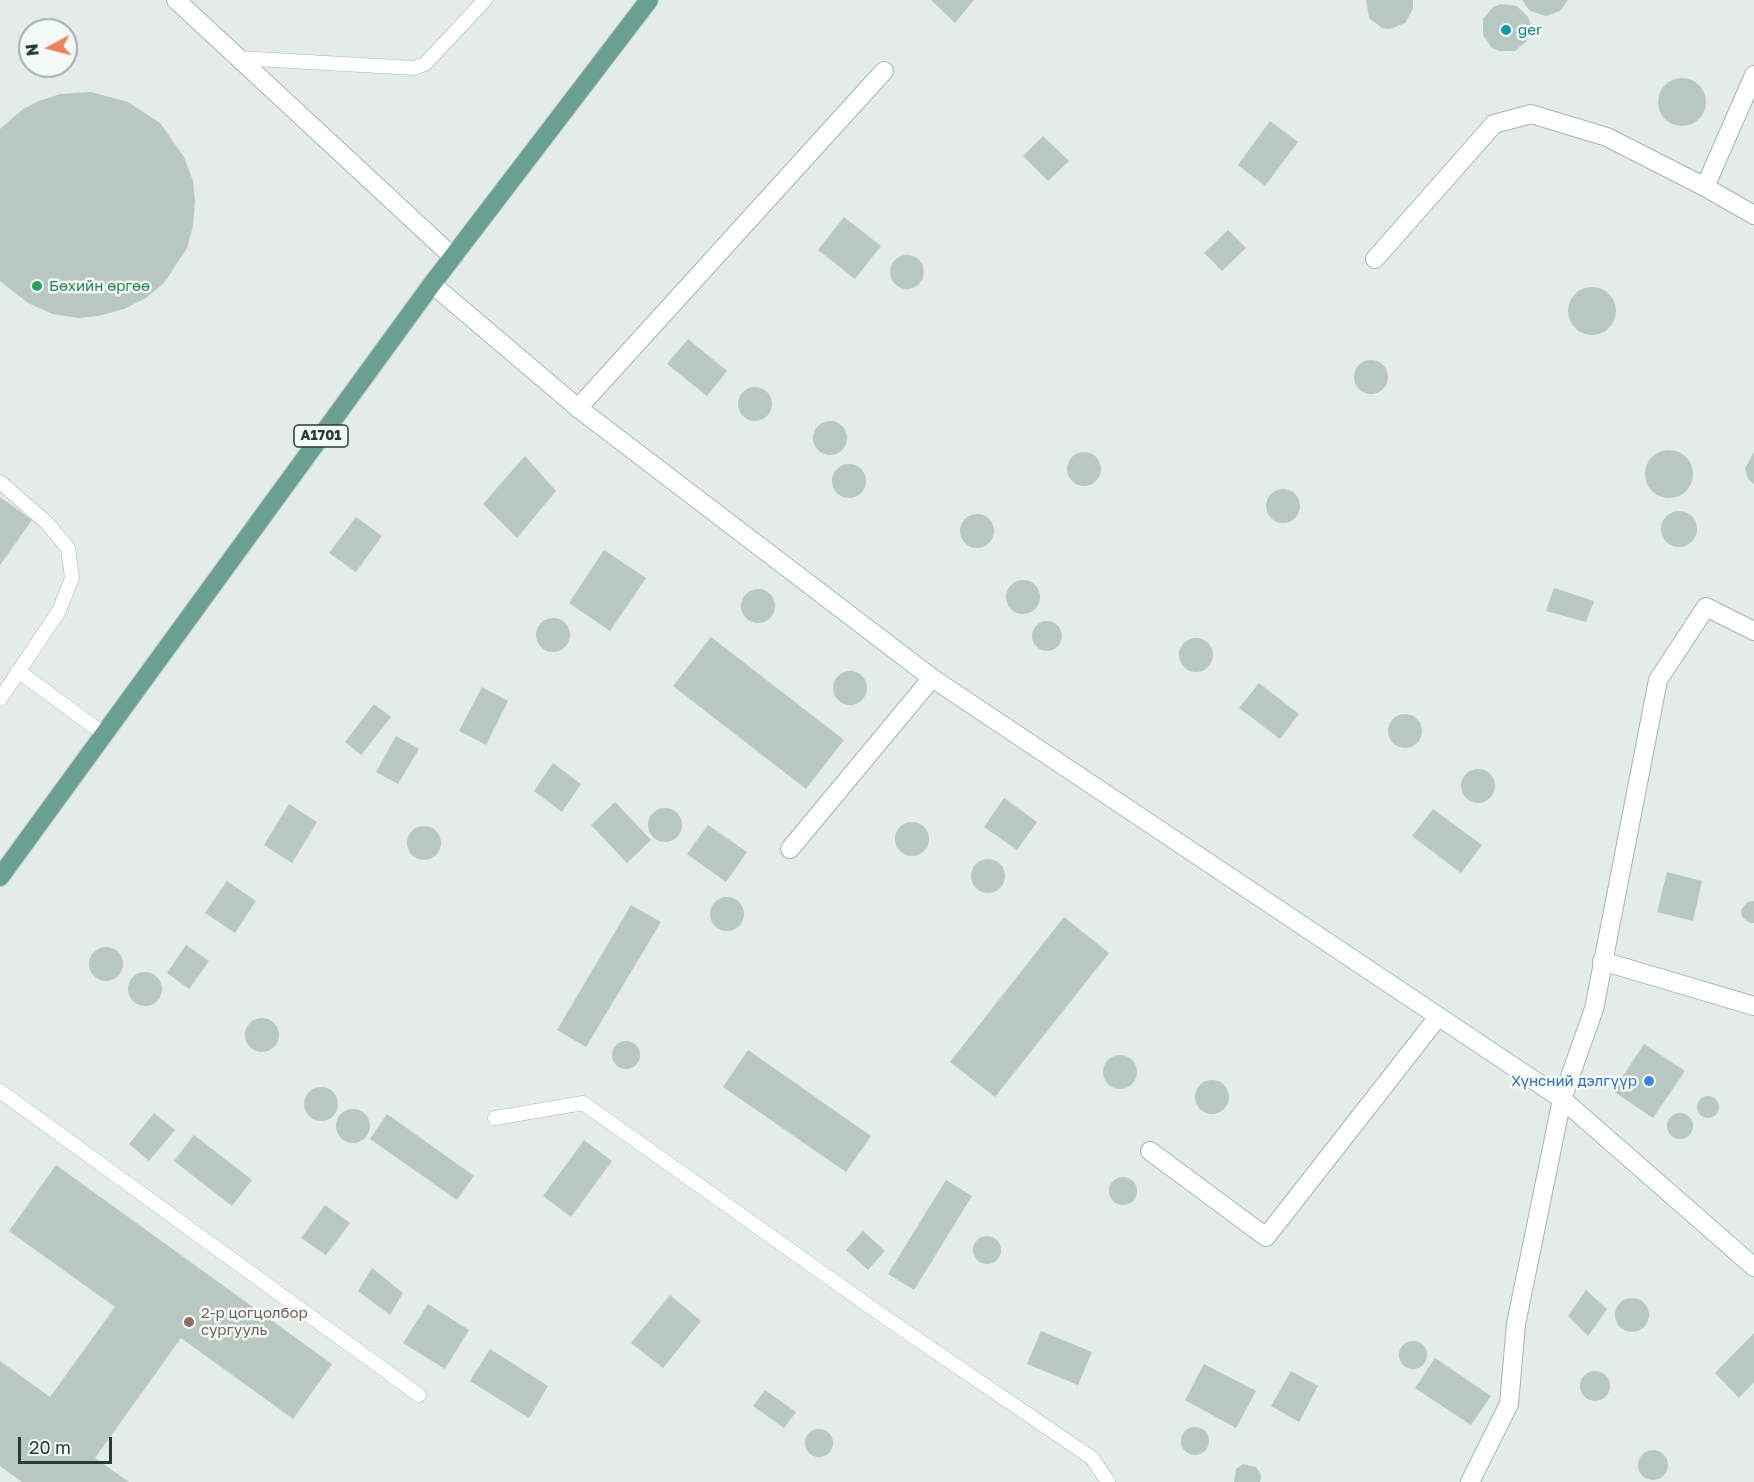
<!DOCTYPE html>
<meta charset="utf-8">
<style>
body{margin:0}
#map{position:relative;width:1754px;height:1482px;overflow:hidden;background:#e3ece8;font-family:"Golos Text",sans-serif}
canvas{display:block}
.north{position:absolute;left:18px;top:18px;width:60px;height:60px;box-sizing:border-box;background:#f3f9f6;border:2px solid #a0aea9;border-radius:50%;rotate:263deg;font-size:16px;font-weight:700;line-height:24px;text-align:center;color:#233d36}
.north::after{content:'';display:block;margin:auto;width:21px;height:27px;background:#ee8260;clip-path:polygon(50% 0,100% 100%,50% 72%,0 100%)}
.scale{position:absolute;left:18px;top:1437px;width:94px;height:27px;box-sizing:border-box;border:3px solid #233d36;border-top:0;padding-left:8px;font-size:18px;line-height:21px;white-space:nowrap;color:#233d36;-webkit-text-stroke:4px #f3f9f6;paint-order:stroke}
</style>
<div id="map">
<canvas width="1754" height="1482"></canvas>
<div class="north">N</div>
<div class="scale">20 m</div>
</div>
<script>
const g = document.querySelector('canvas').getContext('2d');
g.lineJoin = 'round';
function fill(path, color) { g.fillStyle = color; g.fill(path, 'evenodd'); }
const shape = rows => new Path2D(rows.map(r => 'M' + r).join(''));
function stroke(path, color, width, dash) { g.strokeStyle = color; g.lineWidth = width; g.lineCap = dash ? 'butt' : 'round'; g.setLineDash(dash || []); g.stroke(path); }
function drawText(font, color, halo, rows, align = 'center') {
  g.font = font + ' "Golos Text",sans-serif'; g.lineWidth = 5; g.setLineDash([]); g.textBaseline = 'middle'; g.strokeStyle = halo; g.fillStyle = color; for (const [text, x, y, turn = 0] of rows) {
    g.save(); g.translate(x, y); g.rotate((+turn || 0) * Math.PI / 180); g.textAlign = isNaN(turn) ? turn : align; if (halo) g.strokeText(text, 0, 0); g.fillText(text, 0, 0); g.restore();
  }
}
const building = shape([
 [931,0,974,0,955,23],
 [1366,0,1413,0,1413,9,1405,23,1390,29,1382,28,1369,18],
 [1522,0,1568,0,1560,11,1546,16,1530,11],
 [1501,4,1517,6,1528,17,1531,25,1527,41,1515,51,1499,51,1492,48,1483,35,1483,19,1493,7],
 '1658 102a24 24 0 1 1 48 0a24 24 0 1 1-48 0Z',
 [91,92,128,102,160,123,184,157,193,181,195,201,193,226,187,248,164,283,146,298,124,309,98,316,78,318,53,314,28,303,0,281,0,129,23,109,39,101,60,94],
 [1270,121,1298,142,1265,186,1238,165],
 [1043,136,1069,161,1048,181,1023,156],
 [844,217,881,246,855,279,818,250],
 [1228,230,1246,248,1222,271,1204,253],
 '890 272a17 17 0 1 1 34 0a17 17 0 1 1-34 0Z',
 '1568 311a24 24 0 1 1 48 0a24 24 0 1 1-48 0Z',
 [688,339,727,371,707,396,667,364],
 '1354 377a17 17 0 1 1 34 0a17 17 0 1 1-34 0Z',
 '738 404a17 17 0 1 1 34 0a17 17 0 1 1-34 0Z',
 '813 438a17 17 0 1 1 34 0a17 17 0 1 1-34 0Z',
 '1645 474a24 24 0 1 1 48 0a24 24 0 1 1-48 0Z',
 [1754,452,1754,484,1748,479,1745,468],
 '1067 469a17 17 0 1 1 34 0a17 17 0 1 1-34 0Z',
 [525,456,556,491,517,538,483,504],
 '832 481a17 17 0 1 1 34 0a17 17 0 1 1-34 0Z',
 '1266 506a17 17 0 1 1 34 0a17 17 0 1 1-34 0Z',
 [0,497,32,520,0,565],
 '1661 529a18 18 0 1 1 36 0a18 18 0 1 1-36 0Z',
 '960 531a17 17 0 1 1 34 0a17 17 0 1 1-34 0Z',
 [356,517,382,536,356,572,329,553],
 [604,550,646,578,610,631,569,603],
 '1006 597a17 17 0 1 1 34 0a17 17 0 1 1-34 0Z',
 [1554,588,1594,601,1586,622,1546,611],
 '741 606a17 17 0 1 1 34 0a17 17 0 1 1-34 0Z',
 '536 635a17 17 0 1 1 34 0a17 17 0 1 1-34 0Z',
 '1032 636a15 15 0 1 1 30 0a15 15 0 1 1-30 0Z',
 [711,637,844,740,806,789,673,686],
 '1179 655a17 17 0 1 1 34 0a17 17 0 1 1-34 0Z',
 '833 688a17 17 0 1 1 34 0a17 17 0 1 1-34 0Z',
 [1259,683,1299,714,1280,739,1239,708],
 [482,687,508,701,486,745,459,731],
 [374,704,391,717,361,755,345,742],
 '1388 731a17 17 0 1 1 34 0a17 17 0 1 1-34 0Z',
 [396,736,419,749,398,784,376,772],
 [553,763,581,784,562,812,534,791],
 '1461 786a17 17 0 1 1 34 0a17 17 0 1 1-34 0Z',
 [1004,798,1037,822,1017,850,984,827],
 [615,802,651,840,627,863,591,825],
 [289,804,317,822,292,863,264,845],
 '648 825a17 17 0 1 1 34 0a17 17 0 1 1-34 0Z',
 [1433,809,1482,845,1461,873,1412,836],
 '895 839a17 17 0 1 1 34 0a17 17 0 1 1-34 0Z',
 [708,825,747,852,726,882,687,854],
 '407 843a17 17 0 1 1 34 0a17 17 0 1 1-34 0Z',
 '971 876a17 17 0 1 1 34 0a17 17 0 1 1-34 0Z',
 [1667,872,1702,881,1693,921,1657,912],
 [227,881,256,901,235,933,205,913],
 '710 914a17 17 0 1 1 34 0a17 17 0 1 1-34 0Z',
 [1754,901,1754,923,1750,923,1742,917,1741,910,1748,902],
 [631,905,661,922,586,1047,557,1030],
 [1064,917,1109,953,995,1097,950,1062],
 [186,945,209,961,189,989,167,973],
 '89 964a17 17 0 1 1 34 0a17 17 0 1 1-34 0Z',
 '128 989a17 17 0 1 1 34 0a17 17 0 1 1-34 0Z',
 '245 1035a17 17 0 1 1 34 0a17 17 0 1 1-34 0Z',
 '612 1055a14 14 0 1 1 28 0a14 14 0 1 1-28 0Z',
 [1644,1044,1685,1071,1653,1118,1613,1091],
 [748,1050,871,1136,846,1172,723,1087],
 '1103 1072a17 17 0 1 1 34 0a17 17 0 1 1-34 0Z',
 '1195 1097a17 17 0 1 1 34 0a17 17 0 1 1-34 0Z',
 '304 1104a17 17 0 1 1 34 0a17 17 0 1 1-34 0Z',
 '1697 1107a11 11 0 1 1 22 0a11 11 0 1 1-22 0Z',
 '336 1126a17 17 0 1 1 34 0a17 17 0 1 1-34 0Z',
 [154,1113,175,1130,149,1161,129,1144],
 '1667 1126a13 13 0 1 1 26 0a13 13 0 1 1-26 0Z',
 [387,1114,474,1176,457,1200,370,1139],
 [194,1135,252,1180,232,1206,174,1161],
 [584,1140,612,1161,571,1217,543,1196],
 [56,1165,332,1364,293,1419,181,1338,95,1458,129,1482,22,1482,0,1466,0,1361,50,1397,115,1307,9,1231],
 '1109 1191a14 14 0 1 1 28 0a14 14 0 1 1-28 0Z',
 [946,1180,972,1196,914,1290,888,1274],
 [325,1205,350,1223,326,1255,301,1238],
 [863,1231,885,1251,868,1270,846,1250],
 '973 1250a14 14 0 1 1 28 0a14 14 0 1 1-28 0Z',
 [372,1268,403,1293,390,1315,358,1291],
 [1586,1290,1607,1309,1588,1336,1568,1316],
 [670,1295,701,1321,663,1368,631,1343],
 '1615 1315a17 17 0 1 1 34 0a17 17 0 1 1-34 0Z',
 [428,1304,469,1330,445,1369,403,1343],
 [1041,1331,1092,1352,1078,1385,1027,1364],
 [1754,1333,1754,1382,1739,1398,1715,1373],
 '1399 1355a14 14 0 1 1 28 0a14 14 0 1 1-28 0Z',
 [490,1349,548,1386,529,1418,470,1381],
 [1435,1358,1491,1396,1471,1425,1415,1388],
 [1204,1364,1256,1391,1236,1428,1185,1400],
 '1580 1386a15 15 0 1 1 30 0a15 15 0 1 1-30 0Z',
 [1291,1371,1318,1386,1299,1422,1271,1406],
 [765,1390,796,1412,784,1428,753,1406],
 '1181 1441a14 14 0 1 1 28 0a14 14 0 1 1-28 0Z',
 '805 1443a14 14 0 1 1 28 0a14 14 0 1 1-28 0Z',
 '1638 1465a15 15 0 1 1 30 0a15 15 0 1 1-30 0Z',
 [1243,1464,1256,1467,1261,1475,1260,1482,1234,1482,1236,1469]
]);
const lane = shape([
 [238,58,414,68,425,64,485,0],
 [0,482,47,523,68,548,72,578,59,611,0,699],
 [18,671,104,734],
 [0,1091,419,1395],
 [495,1118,583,1103,886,1318,1092,1458,1108,1482]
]);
const street = shape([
 [176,0,453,257],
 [1754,75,1705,187,1754,215],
 [1375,259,1494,124,1531,114,1607,137,1705,187],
 [578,408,884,71],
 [790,849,932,678],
 [1602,961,1754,1006],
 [1150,1151,1266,1237,1438,1017],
 [1470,1482,1509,1404,1516,1324,1562,1099,1594,1009,1658,680,1706,607,1754,631]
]);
const secondary = shape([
 [432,284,578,408,932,678,1562,1099,1754,1267]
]);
const primary = shape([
 [0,877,432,284,649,0]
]);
const markers = [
 [1506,30,6,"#0f9aa8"],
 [37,286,6,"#2e9e5b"],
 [1649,1081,6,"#3f7fe0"],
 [189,1322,6,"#8d6e63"]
];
const shields = [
 [321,436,54]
];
const shieldNames = [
 ["A1701",321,436]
];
const cultureNames = [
 ["ger",1518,30]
];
const leisureNames = [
 ["Бөхийн өргөө",49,286]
];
const shopNames = [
 ["Хүнсний дэлгүүр",1637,1081]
];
const educationNames = [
 ["2-р цогцолбор",201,1313],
 ["сургууль",201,1330]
];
fill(building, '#b8c7c1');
stroke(lane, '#a6b4af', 15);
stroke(street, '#a6b4af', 20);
stroke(secondary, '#a2b8b0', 20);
stroke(primary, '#c1c9c7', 20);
stroke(lane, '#fff', 14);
stroke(street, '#fff', 18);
stroke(secondary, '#fff', 18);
stroke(primary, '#69a092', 18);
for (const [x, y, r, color] of markers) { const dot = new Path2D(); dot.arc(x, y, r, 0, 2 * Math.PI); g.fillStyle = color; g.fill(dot); stroke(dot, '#f3f9f6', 2); }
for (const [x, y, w] of shields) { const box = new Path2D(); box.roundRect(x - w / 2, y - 11, w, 22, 4.5); g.fillStyle = '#f3f9f6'; g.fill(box); stroke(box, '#233d36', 1.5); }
drawText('bold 14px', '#233d36', null, shieldNames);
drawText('15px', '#0d838f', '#f3f9f6', cultureNames, 'left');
drawText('15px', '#27864d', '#f3f9f6', leisureNames, 'left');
drawText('15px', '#366cbe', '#f3f9f6', shopNames, 'right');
drawText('15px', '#785e54', '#f3f9f6', educationNames, 'left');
</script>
